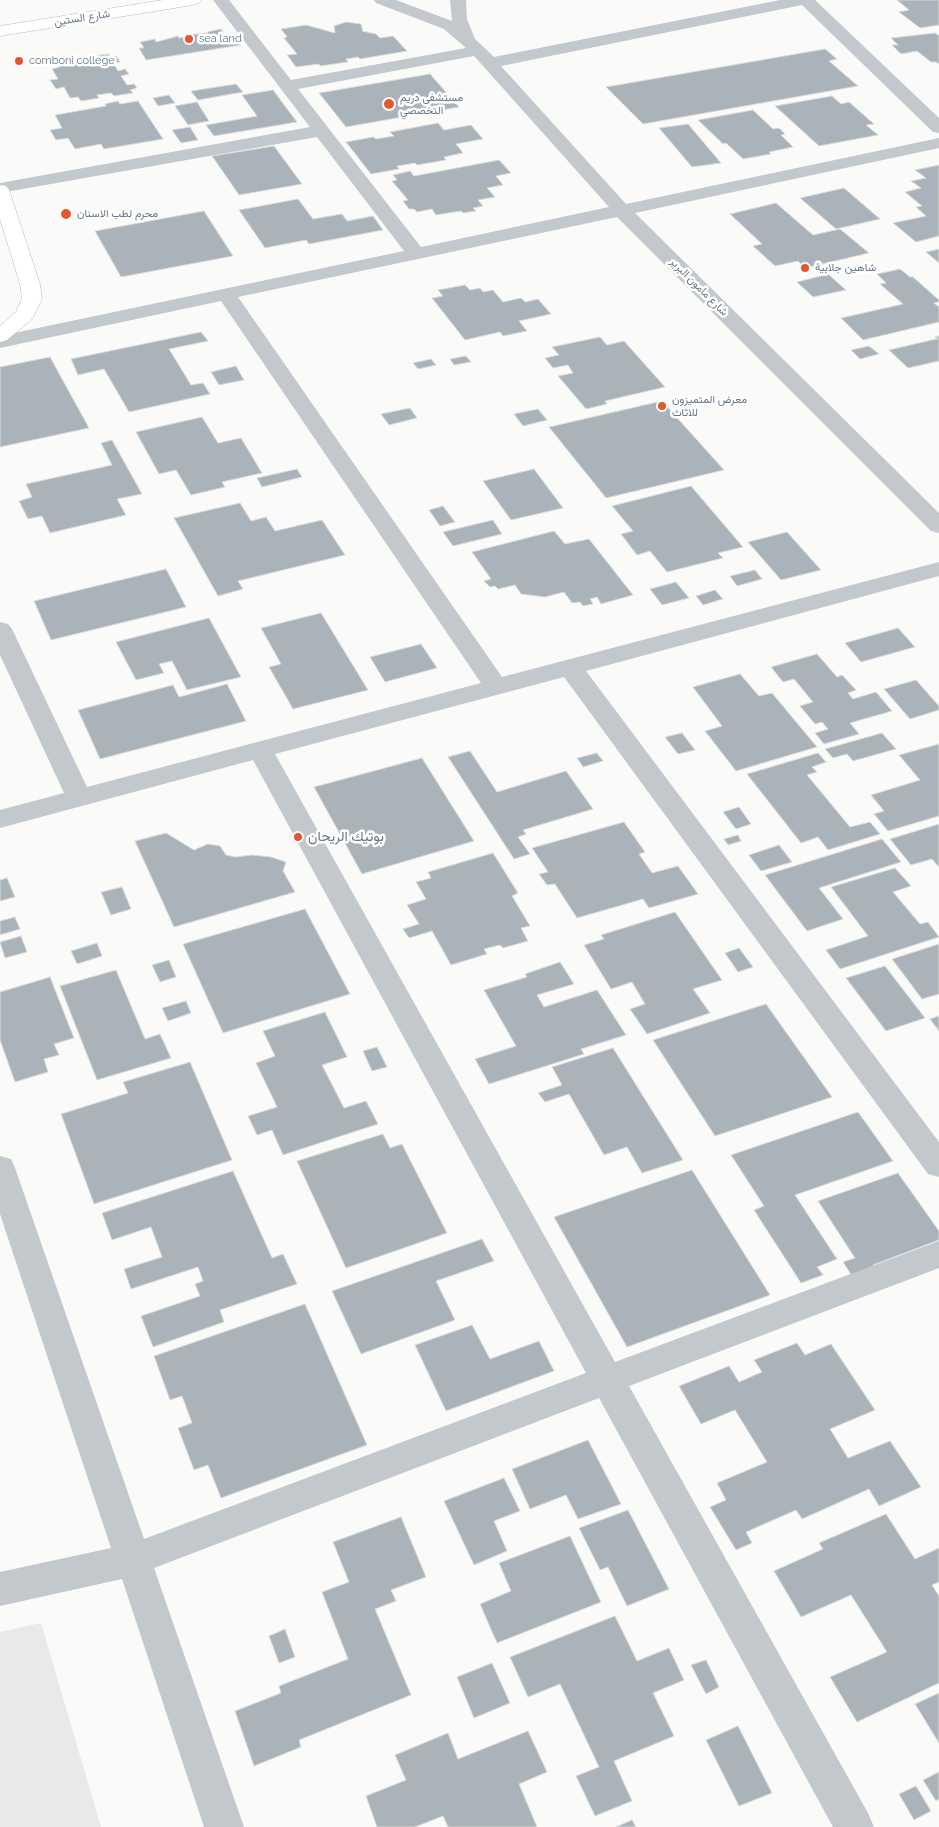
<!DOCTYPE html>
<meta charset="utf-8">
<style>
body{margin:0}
canvas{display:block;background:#fafaf8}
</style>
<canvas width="939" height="1827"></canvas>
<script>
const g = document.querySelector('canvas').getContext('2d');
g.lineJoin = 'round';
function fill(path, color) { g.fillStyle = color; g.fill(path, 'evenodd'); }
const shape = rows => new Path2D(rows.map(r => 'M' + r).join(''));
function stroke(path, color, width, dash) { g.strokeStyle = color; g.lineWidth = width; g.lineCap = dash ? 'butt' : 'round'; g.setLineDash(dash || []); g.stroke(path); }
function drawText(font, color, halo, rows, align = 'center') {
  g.font = font + ' Raleway,Vazirmatn,sans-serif'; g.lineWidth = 5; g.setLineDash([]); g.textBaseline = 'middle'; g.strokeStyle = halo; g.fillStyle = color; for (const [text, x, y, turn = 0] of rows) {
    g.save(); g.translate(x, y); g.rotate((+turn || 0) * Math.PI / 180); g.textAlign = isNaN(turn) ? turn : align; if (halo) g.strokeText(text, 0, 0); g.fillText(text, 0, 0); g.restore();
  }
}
const built = shape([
 [41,1623,101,1827,0,1827,0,1632]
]);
const building = shape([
 [897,0,939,0,939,25,920,28,899,12,909,10,897,0],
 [346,22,361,24,363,32,362,31,376,34,380,38,393,36,407,51,360,59,358,57,346,59,348,62,320,66,319,64,296,67,287,55,297,54,284,38,287,37,281,29,306,25,335,33,334,26,346,22],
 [221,29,225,35,232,34,241,45,146,60,139,48,144,48,140,42,155,39,156,42,178,36,179,38,188,37,186,35,208,33,207,32,221,29],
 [935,33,939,36,939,64,936,62,931,62,917,51,901,54,892,45,898,45,891,38,935,33],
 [825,49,837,59,829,61,858,86,643,124,606,87,825,49],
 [108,54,110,57,116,56,120,62,113,63,118,71,125,69,129,74,121,76,127,85,134,84,137,88,130,90,133,93,114,96,111,93,97,95,99,98,81,101,78,97,70,98,64,87,56,89,50,80,58,79,52,69,60,67,57,63,76,60,78,63,91,60,89,57,108,54],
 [430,74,459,107,346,127,319,93,430,74],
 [236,84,243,92,198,100,191,91,236,84],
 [273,90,297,122,214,136,206,125,257,116,242,95,273,90],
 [169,95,175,103,158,106,153,98,169,95],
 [832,96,841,104,849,102,874,124,866,125,878,135,819,146,775,106,832,96],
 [118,101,120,104,138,101,163,139,104,149,101,144,75,149,68,138,56,140,50,130,62,128,55,115,106,106,105,104,118,101],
 [197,102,209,121,188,125,175,106,197,102],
 [753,110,773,129,779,128,785,134,781,135,793,147,769,152,771,154,743,159,726,143,723,144,698,120,753,110],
 [438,123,444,130,471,125,483,139,456,144,463,153,444,157,446,160,417,165,415,163,397,166,399,169,371,174,346,142,373,137,376,139,394,136,390,132,438,123],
 [688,124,721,163,692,167,659,128,688,124],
 [190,127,198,140,181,143,172,130,190,127],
 [274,146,302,184,239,195,212,156,274,146],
 [499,160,511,173,496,176,503,185,487,188,495,197,478,200,483,206,473,208,476,211,463,213,461,211,436,215,432,209,417,212,414,209,409,209,403,201,408,200,392,181,397,180,393,175,410,171,414,176,499,160],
 [939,165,939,236,916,242,893,223,926,216,916,207,922,206,905,192,921,188,911,181,926,178,915,170,939,165],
 [844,188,880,219,836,229,800,198,844,188],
 [298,199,313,219,342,214,347,221,373,216,383,230,309,244,306,240,265,248,239,210,298,199],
 [776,203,813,235,840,229,869,253,805,268,798,261,775,266,753,246,762,244,730,214,776,203],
 [204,211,233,256,121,277,95,231,204,211],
 [939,249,939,263,926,252,939,249],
 [900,269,910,277,913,277,939,300,939,302,934,303,939,307,939,322,863,340,841,318,903,304,880,284,886,283,877,274,900,269],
 [828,274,846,290,813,297,797,282,828,274],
 [465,285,470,290,480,288,483,292,493,290,503,302,521,298,525,302,538,299,551,314,519,321,527,331,503,336,500,332,465,340,432,298,443,296,438,290,465,285],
 [201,332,208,341,169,349,191,385,203,383,210,394,129,412,104,369,78,375,71,359,201,332],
 [939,336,939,361,908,368,889,350,936,339,938,339,935,337,939,336],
 [600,337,607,345,624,341,665,387,605,401,607,404,586,409,558,376,573,373,568,365,553,368,545,358,559,355,552,347,600,337],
 [869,346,879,354,860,359,851,350,869,346],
 [466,356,471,362,454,365,450,359,466,356],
 [50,357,89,428,0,447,0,367,50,357],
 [431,359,436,365,418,369,413,363,431,359],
 [236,366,244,380,219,385,211,372,236,366],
 [662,401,724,470,606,498,549,427,662,401],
 [410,408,417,418,389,425,381,414,410,408],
 [538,409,547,420,523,426,514,414,538,409],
 [202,417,218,443,241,438,262,473,222,482,225,487,191,495,176,470,159,474,136,432,202,417],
 [112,440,142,494,117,499,126,515,50,533,42,516,28,519,19,501,32,497,26,484,112,465,101,443,112,440],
 [297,469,302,477,262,487,257,478,297,469],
 [534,469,563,508,511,520,483,481,534,469],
 [691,486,743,547,718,553,723,558,667,572,650,551,637,555,621,534,633,531,612,506,691,486],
 [240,503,251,521,266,517,275,531,322,520,345,555,238,581,243,589,218,596,174,518,240,503],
 [443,506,455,522,440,526,429,510,443,506],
 [493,520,502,534,453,546,443,532,493,520],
 [554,531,565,544,589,539,633,595,601,604,597,597,590,599,593,604,583,606,580,602,572,603,564,592,545,597,521,594,515,585,498,589,495,586,490,587,484,581,491,579,472,552,554,531],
 [787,532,821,570,781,580,748,542,787,532],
 [166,569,186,607,51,640,34,601,166,569],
 [755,570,762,579,737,586,730,576,755,570],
 [676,582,689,598,662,605,650,589,676,582],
 [715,590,723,599,703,605,696,596,715,590],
 [321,613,368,690,293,709,269,667,281,664,261,628,321,613],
 [209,618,241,677,187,690,172,661,159,664,164,673,136,680,116,642,209,618],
 [898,628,915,647,861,662,845,643,898,628],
 [421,644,437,668,385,682,370,657,421,644],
 [817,654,837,677,842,675,856,690,848,693,853,699,876,692,892,711,850,723,859,734,824,744,815,733,828,729,822,722,815,724,800,706,813,702,794,679,783,682,771,667,817,654],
 [740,674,759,696,772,693,817,747,736,771,705,731,722,726,693,687,740,674],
 [916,680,939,706,939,710,910,719,884,689,916,680],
 [227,684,246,721,100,759,78,710,173,685,179,697,227,684],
 [682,733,695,750,678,754,665,737,682,733],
 [882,733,896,749,853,761,847,754,833,758,825,749,882,733],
 [939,744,939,816,888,831,874,814,884,811,871,795,920,780,899,755,939,744],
 [470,751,497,792,566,771,593,809,523,830,526,834,518,837,530,854,514,859,448,757,470,751],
 [597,753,603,761,583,767,577,758,597,753],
 [818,753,826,762,812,767,817,772,807,775,850,827,870,822,880,834,828,850,818,837,801,843,747,774,818,753],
 [422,758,474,841,362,874,314,787,422,758],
 [739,807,751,824,736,829,723,812,739,807],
 [624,822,645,852,639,854,652,873,678,866,698,894,649,908,643,899,577,918,555,884,547,885,539,874,548,872,532,848,624,822],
 [939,824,939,867,932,859,911,865,890,839,939,824],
 [166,833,194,850,208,844,220,846,226,855,235,857,252,855,271,857,286,862,283,871,295,892,174,927,135,841,166,833],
 [738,835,741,841,728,845,724,839,738,835],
 [882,839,901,862,819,888,843,919,807,931,765,875,882,839],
 [779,845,792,862,761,871,749,855,779,845],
 [493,853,518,893,512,896,530,926,521,928,528,941,503,948,500,945,484,949,487,954,451,965,432,931,409,938,403,929,419,924,407,905,426,899,416,882,431,878,428,872,493,853],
 [895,868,911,886,893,892,920,924,928,922,939,937,840,969,826,950,868,936,831,887,895,868],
 [7,878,15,897,0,901,0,880,7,878],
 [122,887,131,909,111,915,101,892,122,887],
 [305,909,350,994,223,1033,183,944,305,909],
 [675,912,722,980,693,989,710,1013,647,1034,630,1009,645,1004,632,982,611,989,584,945,604,939,601,935,675,912],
 [15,917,20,929,0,935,0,921,15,917],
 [21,936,27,952,5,958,0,942,21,936],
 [97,943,102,956,77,964,71,951,97,943],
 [939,944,939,994,922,999,892,959,939,944],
 [739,948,753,967,738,972,725,953,739,948],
 [169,960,176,977,160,982,152,965,169,960],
 [560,962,574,984,537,995,544,1007,597,990,626,1035,581,1049,584,1054,489,1084,475,1059,516,1046,484,990,527,977,525,974,560,962],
 [885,966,925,1018,886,1031,846,978,885,966],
 [116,970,145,1039,160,1034,171,1058,97,1080,60,986,116,970],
 [50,977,74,1038,54,1044,59,1055,44,1059,48,1072,15,1082,0,1040,0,992,50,977],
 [186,1001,191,1013,168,1021,162,1008,186,1001],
 [766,1004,832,1097,715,1136,653,1040,766,1004],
 [325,1012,347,1057,322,1065,344,1108,366,1101,378,1124,283,1155,272,1130,257,1135,248,1116,277,1107,256,1063,275,1056,263,1031,325,1012],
 [939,1016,939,1031,930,1019,939,1016],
 [377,1047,387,1067,372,1071,363,1051,377,1047],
 [613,1048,683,1160,642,1173,627,1147,604,1155,569,1094,545,1102,538,1093,562,1085,552,1067,613,1048],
 [190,1062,232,1160,94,1204,61,1114,128,1093,123,1082,190,1062],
 [858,1112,893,1161,795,1195,837,1259,817,1267,823,1275,801,1283,754,1210,764,1206,731,1155,858,1112],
 [383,1134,390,1148,402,1144,447,1233,346,1268,297,1161,383,1134],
 [692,1170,770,1295,627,1347,554,1217,692,1170],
 [233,1171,272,1258,283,1254,297,1284,220,1310,224,1322,153,1347,141,1316,200,1296,195,1284,203,1281,198,1267,131,1289,124,1269,162,1257,151,1227,112,1240,102,1213,233,1171],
 [898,1173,939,1231,939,1240,873,1265,874,1268,852,1276,843,1262,855,1258,818,1201,898,1173],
 [482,1239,494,1261,436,1281,455,1320,361,1354,332,1291,482,1239],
 [305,1304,367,1445,221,1498,208,1465,194,1470,178,1428,192,1423,182,1396,170,1400,154,1356,305,1304],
 [472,1325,490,1359,539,1341,554,1371,446,1411,415,1345,472,1325],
 [797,1343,805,1355,831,1344,875,1410,830,1429,848,1458,890,1441,921,1487,879,1506,869,1489,802,1519,796,1510,746,1532,752,1543,736,1550,710,1507,726,1500,717,1483,767,1462,735,1410,701,1424,679,1386,729,1366,739,1382,762,1372,754,1360,797,1343],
 [588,1440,621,1504,578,1519,566,1495,530,1509,512,1469,588,1440],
 [504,1478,520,1511,494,1521,507,1551,474,1565,444,1501,504,1478],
 [628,1510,669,1589,627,1606,608,1567,600,1570,579,1528,628,1510],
 [886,1514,915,1559,939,1548,939,1582,932,1585,939,1596,939,1683,857,1722,830,1677,887,1652,851,1595,801,1617,774,1571,823,1549,819,1543,886,1514],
 [401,1517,426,1577,391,1590,396,1601,375,1609,411,1695,299,1740,301,1747,254,1766,235,1711,281,1693,279,1686,348,1659,322,1592,349,1582,333,1542,401,1517],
 [570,1536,601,1602,497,1643,480,1604,511,1591,499,1563,570,1536],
 [615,1616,637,1661,669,1648,684,1680,653,1693,674,1736,614,1761,632,1801,595,1816,576,1776,599,1767,560,1684,528,1697,510,1657,615,1616],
 [285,1629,295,1657,279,1663,269,1636,285,1629],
 [706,1660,719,1687,706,1694,691,1665,706,1660],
 [492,1663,510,1703,474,1718,457,1677,492,1663],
 [939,1693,939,1743,915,1704,939,1693],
 [738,1726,772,1793,739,1806,706,1740,738,1726],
 [528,1731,547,1772,519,1784,537,1827,448,1827,443,1816,415,1827,377,1827,366,1796,406,1780,395,1755,448,1733,458,1759,528,1731],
 [939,1772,939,1799,936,1801,923,1780,939,1772],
 [916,1786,931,1811,914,1820,899,1794,916,1786],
 [632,1820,636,1827,616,1827,632,1820]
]);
const minor = shape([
 [213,0,229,0,291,80,466,48,444,29,376,3,374,0,396,0,452,21,450,0,466,0,467,19,475,39,494,57,780,0,815,0,939,118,939,133,933,132,802,5,501,66,626,204,939,138,939,148,635,213,939,513,939,533,931,531,617,217,238,297,502,677,939,562,939,576,586,671,939,1142,939,1177,928,1174,564,677,275,754,615,1362,939,1241,939,1268,629,1386,868,1813,874,1827,833,1827,599,1398,154,1568,244,1827,204,1827,122,1579,0,1606,0,1572,111,1548,0,1214,0,1156,11,1159,15,1168,144,1539,586,1373,253,760,0,828,0,810,64,793,0,655,0,622,8,624,12,629,87,787,481,683,221,301,0,348,0,336,404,251,317,137,0,193,0,183,310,127,213,0],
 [474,56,484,67,609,207,421,247,298,89,474,56]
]);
const major = shape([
 [163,0,201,0,199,3,193,5,0,36,0,26,163,0],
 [0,185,6,186,9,190,40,284,42,299,32,319,7,340,0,342,0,326,16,312,22,299,20,284,0,219,0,185]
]);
const markers = [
 [189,39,5,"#e4572e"],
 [19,61,5,"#e4572e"],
 [389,104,6,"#e4572e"],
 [66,214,6,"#e4572e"],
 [805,268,5,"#e4572e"],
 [662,406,5,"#e4572e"],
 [298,837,5,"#e4572e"]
];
const farStreetnames = [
 ["شارع الستين",82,18,-9],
 ["شارع مامون البرير",699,287,45]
];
const farPoinames = [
 ["sea land",199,39],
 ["comboni college",29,61],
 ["مستشفى دريم",400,98],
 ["التخصصي",400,111],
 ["محرم لطب الاسنان",77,214],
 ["شاهين جلابية",815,268],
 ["معرض المتميزون",672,400],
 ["للاثاث",672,413]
];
const poiNames = [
 ["بوتيك الريحان",308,837]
];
fill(built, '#e8e9e9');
fill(building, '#aab3b9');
stroke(building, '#dcdcda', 1);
stroke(major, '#b5babe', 1);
fill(minor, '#c3c8cc');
fill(major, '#fff');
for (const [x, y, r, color] of markers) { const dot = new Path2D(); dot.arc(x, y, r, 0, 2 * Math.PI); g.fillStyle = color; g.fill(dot); stroke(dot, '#fff', 2); }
drawText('11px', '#657683', '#fff', farStreetnames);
drawText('11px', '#657683', '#fff', farPoinames, 'left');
drawText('14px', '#657683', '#fff', poiNames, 'left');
</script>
